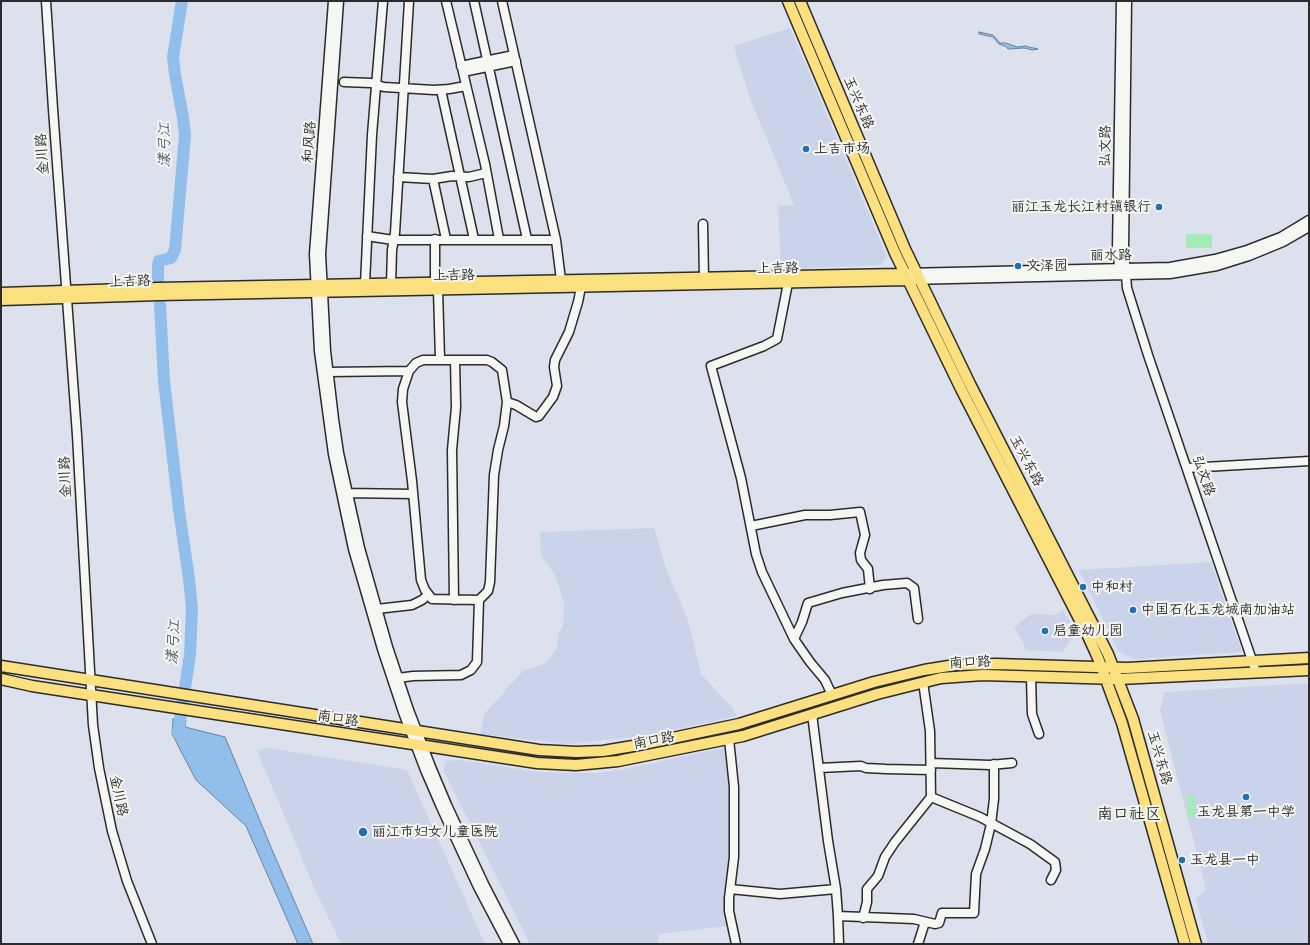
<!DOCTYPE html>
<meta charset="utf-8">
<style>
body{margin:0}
#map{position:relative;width:1310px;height:945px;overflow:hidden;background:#dce1ed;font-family:Itim,sans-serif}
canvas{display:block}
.frame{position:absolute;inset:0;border:2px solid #2b2b2b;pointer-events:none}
</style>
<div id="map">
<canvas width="1310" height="945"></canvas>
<div class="frame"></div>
</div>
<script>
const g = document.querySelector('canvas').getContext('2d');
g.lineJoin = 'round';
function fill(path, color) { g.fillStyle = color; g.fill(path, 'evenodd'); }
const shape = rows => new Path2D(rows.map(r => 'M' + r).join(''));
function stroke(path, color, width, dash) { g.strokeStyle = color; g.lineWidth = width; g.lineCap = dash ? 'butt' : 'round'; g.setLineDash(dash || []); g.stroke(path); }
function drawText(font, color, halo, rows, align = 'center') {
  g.font = font + ' Itim,"LXGW WenKai TC",sans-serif'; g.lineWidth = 4; g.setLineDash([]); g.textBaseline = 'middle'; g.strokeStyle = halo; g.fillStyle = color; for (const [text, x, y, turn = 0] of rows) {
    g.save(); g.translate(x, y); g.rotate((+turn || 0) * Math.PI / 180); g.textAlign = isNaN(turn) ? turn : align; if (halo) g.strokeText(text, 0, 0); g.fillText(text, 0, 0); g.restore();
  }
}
const built = shape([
 [790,28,887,257,881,265,781,269,778,206,794,205,748,93,734,46],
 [654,528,667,571,688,620,701,674,724,699,731,705,737,716,650,735,568,744,480,734,485,713,523,671,546,663,556,650,559,632,563,626,564,603,555,575,541,555,540,532],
 [1211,562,1242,652,1134,659,1125,655,1118,651,1079,570],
 [1063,610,1076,633,1063,652,1026,650,1023,642,1014,628,1031,614,1054,615],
 [1309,683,1309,944,1208,944,1196,899,1205,891,1205,884,1160,711,1165,692],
 [727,747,732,790,731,865,726,883,728,926,659,934,658,944,530,944,443,769,446,761,459,760,539,772,571,773,597,773,625,769],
 [268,748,407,770,485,944,341,944,317,894,257,751]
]);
const green = shape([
 [1186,234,1212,234,1212,248,1186,248],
 [1194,794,1195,816,1188,817,1187,795]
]);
const water = shape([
 [979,32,993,35,1000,43,1006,43,1017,47,1025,46,1038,49,1033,50,1024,48,1008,49,1005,46,999,44,993,37,979,34,979,32],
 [173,719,186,720,185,727,225,737,273,852,313,944,298,944,246,826,196,780,172,734,173,719]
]);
const river = shape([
 [158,279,158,265,159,261,171,258,175,250,185,135,183,118,175,74,173,57,182,1],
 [160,304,164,381,179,510,189,579,192,609,190,655,178,733,180,736]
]);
const minor = shape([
 [46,1,53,109,77,435,93,725,99,768,112,831,127,881,152,944],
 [333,1,314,254,319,351,333,454,353,549,382,649,403,712,425,770,441,807,478,887,508,944],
 [339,1,321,254,326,351,334,419,339,453,360,548,388,647,409,710,431,767,447,805,484,884,515,944],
 [446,1,485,164,499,239],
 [474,1,527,239],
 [502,1,556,240,561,280],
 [1127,1,1124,249,1127,288,1148,355,1256,672],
 [461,66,514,55],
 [463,72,516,61],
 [344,82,371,83,384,87,434,90,449,89,466,86],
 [441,90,474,239],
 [398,177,433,179,452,176,469,177,486,173],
 [433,179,446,239],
 [703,224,704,278],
 [367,236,393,240,556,240],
 [905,273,1170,267,1215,259,1247,250,1281,237,1309,220],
 [1120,274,1117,249,1121,1],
 [908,280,1170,274,1217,266,1249,256,1283,242,1309,227],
 [435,283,435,239],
 [788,283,777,339,764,346,711,366,741,478,756,554,762,572,794,639,810,662,825,680,832,695],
 [365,284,372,135,383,1],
 [391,284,392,250,395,233,409,1],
 [438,290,440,359],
 [328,372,409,371],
 [507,402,516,405,536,417,539,416,553,397,557,386,554,367,555,360,569,332,578,302,581,287],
 [1187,468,1309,461],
 [347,493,413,494],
 [751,526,805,515,830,515,860,512,865,535,860,553,861,560,868,569,870,589],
 [454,600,452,450,456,407,455,360],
 [377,609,412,605,422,600,428,595],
 [794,639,802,622,808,603,842,593,883,585,907,583,914,588,918,619],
 [1031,677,1032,714,1039,734],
 [398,678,413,676,461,675,471,670,477,662,479,600,488,591,490,582,494,475,498,450,504,426,507,402,502,370,492,362,487,360,423,360,416,363,409,371,403,389,402,402,412,481,421,580,425,590,432,599,479,600],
 [923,682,930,731,931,797],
 [812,714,828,841,836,889,838,916,914,919,935,924,939,923,942,913,974,913,976,874,985,849,991,824,994,799,994,764],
 [729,739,734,787,734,857,729,898,729,911,736,944],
 [931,763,990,765,1012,763],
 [819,768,861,766,866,768,886,769,931,770],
 [730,889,780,894,836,889],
 [838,916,839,944],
 [863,918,867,902,867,889,878,876,885,857,895,842,931,797,980,817,1030,844,1055,862,1056,870,1051,880],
 [918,944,925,922]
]);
const major = shape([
 [788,1,895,253,961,389,1088,636,1098,658,1122,723,1185,944],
 [800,1,905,249,970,384,1108,654,1133,719,1196,944],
 [1,293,158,288,899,274],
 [1,300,159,295,908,280],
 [1,666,539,750,576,752,603,751,639,745,739,724,874,682,924,670,955,665,996,664,1127,668,1309,658],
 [1,679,32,686,537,763,576,765,618,761,743,736,877,694,941,678,983,675,1119,679,1309,670]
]);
const markers = [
 [806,149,4,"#1f6fb2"],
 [1159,207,4,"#1f6fb2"],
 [1018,266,4,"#1f6fb2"],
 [1083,587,4,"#1f6fb2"],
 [1133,610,4,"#1f6fb2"],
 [1045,631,4,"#1f6fb2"],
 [1246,797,4,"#1f6fb2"],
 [363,832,5,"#1f6fb2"],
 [1182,860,4,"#1f6fb2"]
];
const streetNames = [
 ["玉兴东路",858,103,67],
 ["和风路",310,142,-86],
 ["弘文路",1106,146,-89],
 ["金川路",43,154,-94],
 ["丽水路",1111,256,-1],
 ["上吉路",778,269,-1],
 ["上吉路",454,276,-1],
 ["上吉路",130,282,-2],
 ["玉兴东路",1026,461,62],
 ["弘文路",1203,476,71],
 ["金川路",66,477,-93],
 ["南口路",970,663,-3],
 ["南口路",338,719,9],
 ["南口路",654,741,-11],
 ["玉兴东路",1159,758,74],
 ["金川路",118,796,78]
];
const poiNames = [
 ["上吉市场",814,149],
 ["丽江玉龙长江村镇银行",1151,207,"right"],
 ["文泽园",1026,266],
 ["中和村",1091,587],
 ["中国石化玉龙城南加油站",1141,610],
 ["启童幼儿园",1053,631],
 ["玉龙县第一中学",1246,812,"center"],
 ["丽江市妇女儿童医院",372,832],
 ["玉龙县一中",1190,860]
];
const waterNames = [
 ["漾弓江",165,145,-90],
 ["漾弓江",174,642,-86]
];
const quarterNames = [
 ["南口社区",1129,815]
];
fill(built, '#cad3e9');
fill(green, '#a6eab5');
fill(water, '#92beeb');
stroke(water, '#69839e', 1);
stroke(river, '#92beeb', 12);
stroke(minor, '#2b2b2b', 11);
stroke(major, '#2b2b2b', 13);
stroke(minor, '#f6f6f2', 8);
stroke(major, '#fbe080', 10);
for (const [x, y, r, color] of markers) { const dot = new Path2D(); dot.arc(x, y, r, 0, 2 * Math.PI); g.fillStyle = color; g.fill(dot); stroke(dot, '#f6f6f2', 1.5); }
drawText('14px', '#2b2b2b', '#f6f6f2', streetNames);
drawText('14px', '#2b2b2b', '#f6f6f2', poiNames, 'left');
drawText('italic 15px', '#4a5765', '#f6f6f2', waterNames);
drawText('16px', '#2b2b2b', '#f6f6f2', quarterNames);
</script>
